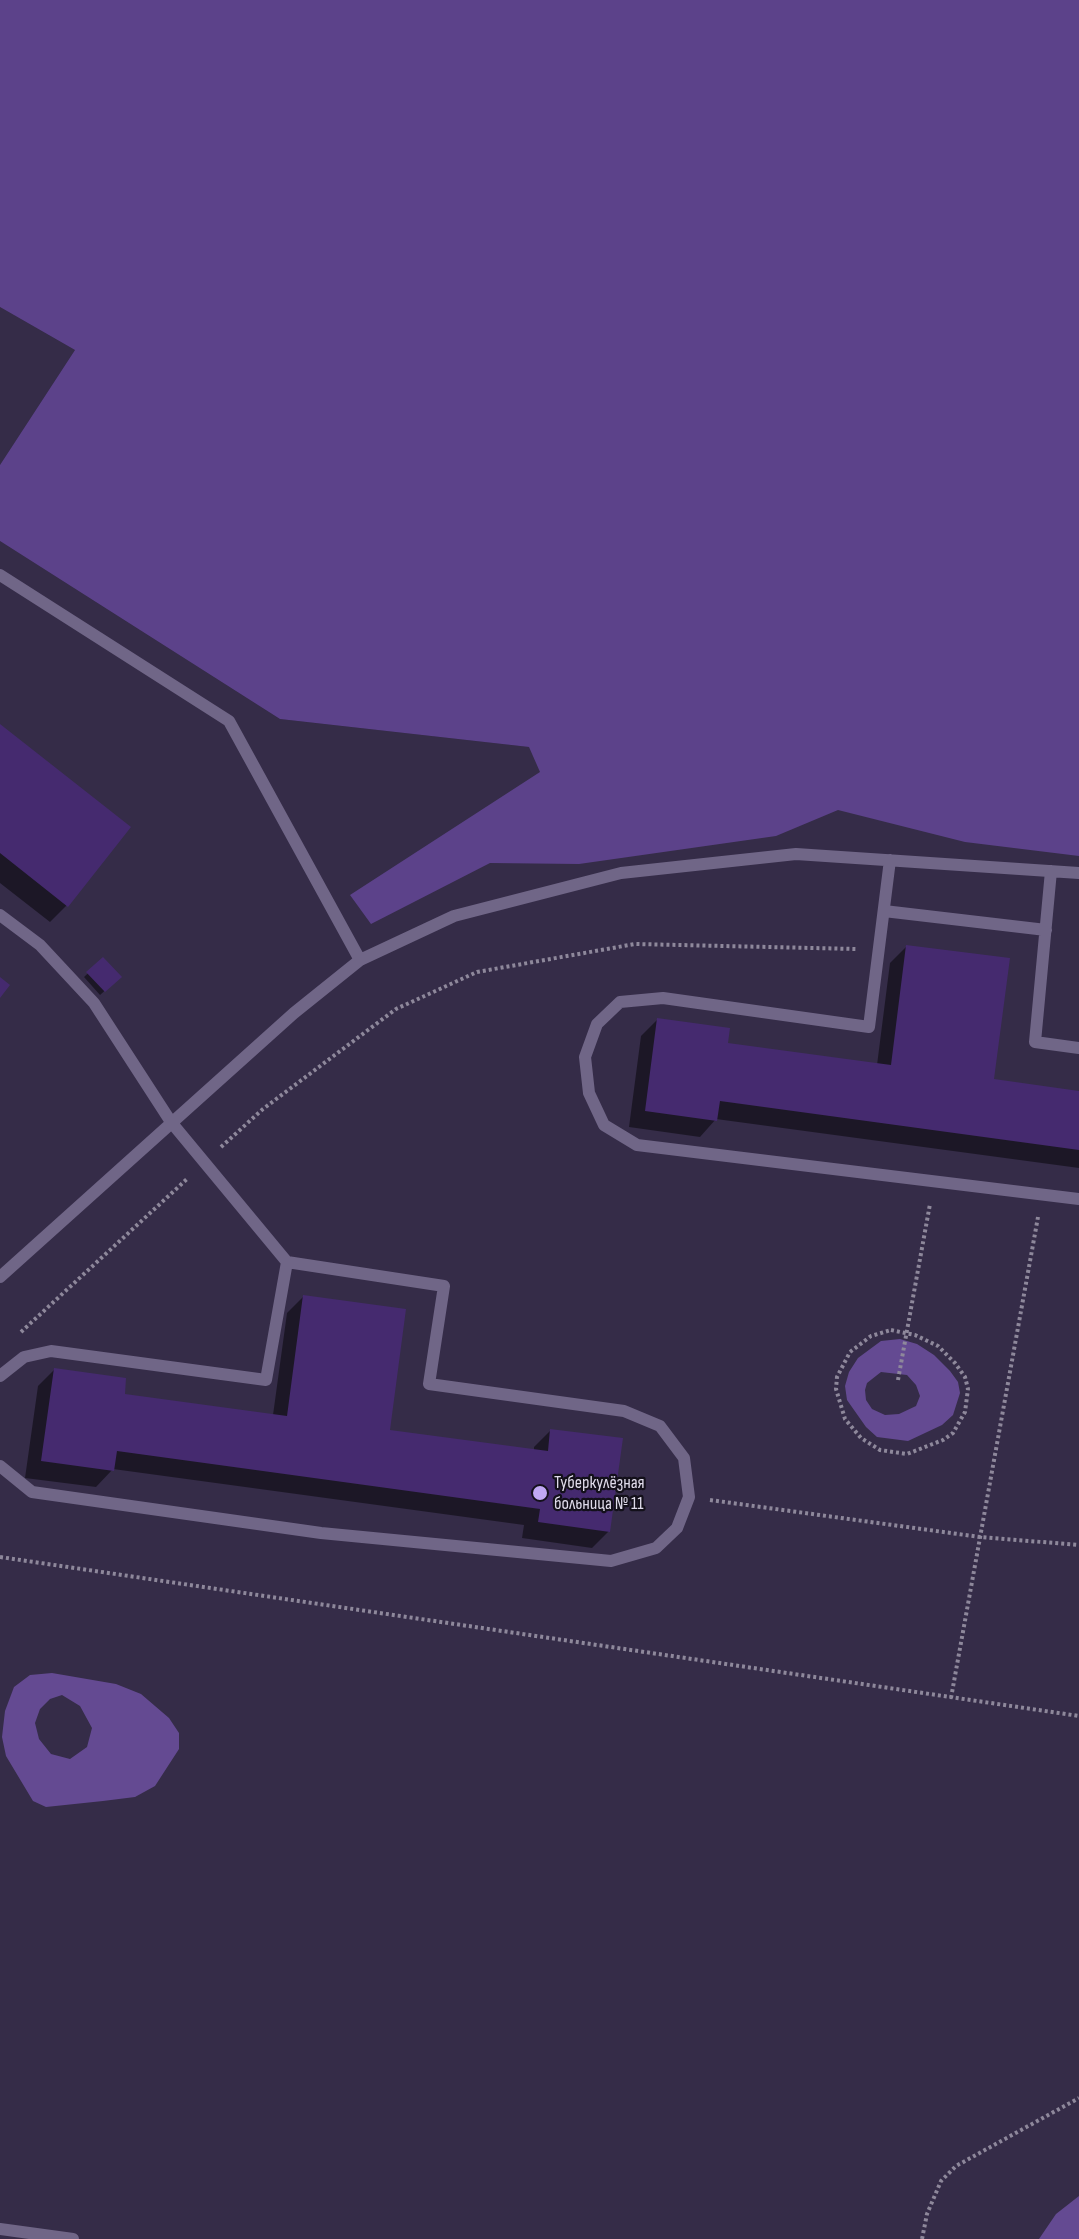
<!DOCTYPE html>
<meta charset="utf-8">
<style>
body{margin:0}
canvas{display:block;background:#2c243b}
</style>
<canvas width="1079" height="2239"></canvas>
<script>
const g = document.querySelector('canvas').getContext('2d');
g.lineJoin = 'round';
function fill(path, color) { g.fillStyle = color; g.fill(path, 'evenodd'); }
const shape = rows => new Path2D(rows.map(r => 'M' + r).join(''));
function stroke(path, color, width, dash) { g.strokeStyle = color; g.lineWidth = width; g.lineCap = dash ? 'butt' : 'round'; g.setLineDash(dash || []); g.stroke(path); }
function drawText(font, color, halo, rows, align = 'center') {
  g.font = font + ' "Sofia Sans Condensed",sans-serif'; g.lineWidth = 4.5; g.setLineDash([]); g.textBaseline = 'middle'; g.strokeStyle = halo; g.fillStyle = color; for (const [text, x, y, turn = 0] of rows) {
    g.save(); g.translate(x, y); g.rotate((+turn || 0) * Math.PI / 180); g.textAlign = isNaN(turn) ? turn : align; if (halo) g.strokeText(text, 0, 0); g.fillText(text, 0, 0); g.restore();
  }
}
const built = shape([
 [0,307,75,350,0,465],
 [0,541,280,719,529,747,1079,677,1079,2239,0,2239]
]);
const forest = shape([
 [0,0,1079,0,1079,856,965,842,838,810,776,836,579,864,490,863,371,924,350,895,540,772,529,747,280,719,0,541,0,465,75,350,0,307]
]);
const water = shape([
 [900,1339,917,1344,934,1355,950,1371,958,1382,960,1393,953,1415,942,1425,908,1441,877,1437,866,1427,847,1400,845,1386,849,1372,858,1358,881,1341],
 [881,1372,907,1375,916,1385,920,1396,916,1406,899,1414,885,1415,872,1409,866,1400,865,1390,867,1383],
 [52,1673,116,1684,141,1694,169,1718,179,1733,179,1749,155,1786,135,1797,103,1801,46,1807,33,1801,6,1756,2,1737,5,1711,14,1687,30,1675],
 [62,1695,80,1706,92,1728,87,1747,70,1759,51,1754,39,1739,35,1723,40,1709,50,1699],
 [1079,2196,1079,2239,1039,2239,1056,2214]
]);
const shadow = shape([
 [0,726,129,827,66,906,50,922,0,883],
 [907,946,992,1081,1079,1092,1079,1168,716,1119,700,1137,629,1127,641,1036,657,1020,726,1045,877,1065,890,963],
 [103,959,120,977,100,995,84,977],
 [304,1296,388,1431,534,1451,534,1447,551,1430,609,1531,592,1548,522,1538,524,1525,113,1469,96,1487,25,1478,38,1386,54,1370,123,1395,273,1415,287,1313]
]);
const building = shape([
 [0,724,131,827,68,907,0,853],
 [906,945,1010,958,994,1079,1079,1091,1079,1150,720,1101,717,1121,645,1111,657,1018,730,1028,728,1043,891,1065],
 [103,957,122,977,105,992,86,972],
 [0,977,10,985,0,998],
 [303,1295,406,1309,390,1430,548,1451,550,1429,623,1438,610,1532,538,1522,540,1509,117,1451,114,1471,41,1461,54,1368,126,1378,125,1394,287,1416]
]);
const path = shape([
 [221,1147,263,1109,396,1009,477,972,635,944,857,949],
 [891,1330,915,1335,938,1346,955,1363,965,1377,968,1389,965,1412,953,1433,943,1440,907,1454,880,1450,861,1438,845,1419,836,1389,837,1377,850,1352,871,1336,891,1330],
 [21,1332,187,1179],
 [898,1380,930,1204],
 [710,1500,980,1537,1079,1545],
 [0,1557,1079,1716],
 [951,1698,1038,1217],
 [922,2239,927,2214,941,2181,956,2166,1079,2098]
]);
const lane = shape([
 [0,575,229,721,360,960],
 [890,860,869,1027,663,998,620,1002,597,1024,585,1057,589,1093,604,1125,637,1145,1079,1199],
 [1051,871,1035,1042,1079,1048],
 [884,911,1046,930],
 [0,915,40,945,94,1003,171,1122,287,1262,444,1286,429,1384,624,1411,660,1426,684,1458,689,1497,677,1528,656,1548,611,1561,321,1533,32,1492,0,1466],
 [0,1277,294,1013,360,960,454,916,621,873,796,854,1079,873],
 [0,1376,24,1357,51,1351,266,1380,287,1262],
 [0,2229,73,2239]
]);
const markers = [
 [540,1493,8,"#c0a8f3"]
];
const poiNames = [
 ["Туберкулёзная",554,1483],
 ["больница № 11",554,1504]
];
fill(built, '#352c48');
fill(forest, '#5c428a');
fill(water, '#644a92');
fill(shadow, '#0007');
fill(building, '#452a6f');
stroke(path, '#8e889b', 4, [3, 3]);
stroke(lane, '#706687', 12);
for (const [x, y, r, color] of markers) { const dot = new Path2D(); dot.arc(x, y, r, 0, 2 * Math.PI); g.fillStyle = color; g.fill(dot); stroke(dot, '#13101a', 2); }
drawText('18px', '#dfdbea', '#13101a', poiNames, 'left');
</script>
